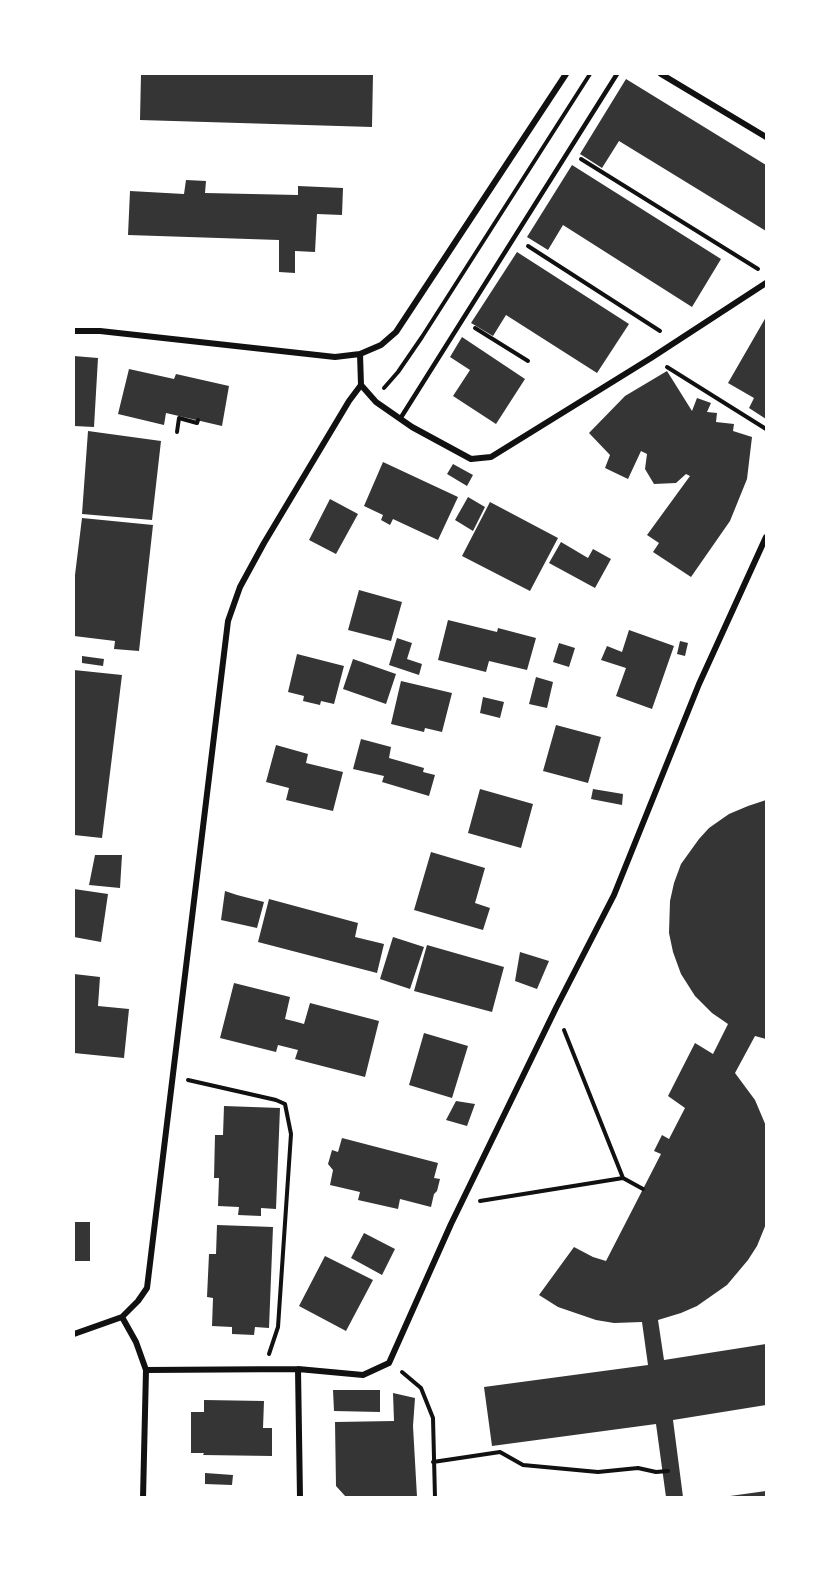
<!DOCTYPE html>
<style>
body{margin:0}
#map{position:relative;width:840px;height:1571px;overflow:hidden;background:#fff;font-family:"PT Sans",sans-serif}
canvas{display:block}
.frame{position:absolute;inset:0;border:75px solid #fff;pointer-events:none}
</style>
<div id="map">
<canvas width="840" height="1571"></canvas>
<div class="frame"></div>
</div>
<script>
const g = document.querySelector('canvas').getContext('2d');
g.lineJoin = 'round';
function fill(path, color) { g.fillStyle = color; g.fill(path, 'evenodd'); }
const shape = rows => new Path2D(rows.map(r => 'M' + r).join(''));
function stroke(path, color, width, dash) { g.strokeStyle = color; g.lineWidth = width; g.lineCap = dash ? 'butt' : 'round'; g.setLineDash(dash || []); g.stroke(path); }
const building = shape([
 [141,74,373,74,372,127,140,120],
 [626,79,766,165,766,231,619,141,602,168,580,154],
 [572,165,721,259,692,307,563,225,548,250,527,237],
 [186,180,206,181,205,193,298,195,298,186,343,188,342,215,317,214,315,252,295,251,295,273,279,272,279,240,128,235,130,191,184,194],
 [517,252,629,324,597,373,506,315,493,336,471,323],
 [766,317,766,419,749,408,754,398,728,383],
 [462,337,525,379,496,424,453,396,470,370,450,357],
 [74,356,98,358,94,427,74,426],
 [129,369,174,379,176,374,229,386,222,426,166,413,164,425,118,414],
 [667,371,692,411,697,398,711,403,707,412,717,413,716,422,734,424,733,431,752,437,747,479,730,521,691,577,653,552,659,543,647,535,690,476,686,474,676,483,654,484,645,469,647,454,641,451,628,479,605,468,610,455,589,433,625,396],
 [88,431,161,441,152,520,82,514],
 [383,462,458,497,438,540,393,519,390,525,381,520,383,515,364,506],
 [453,464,473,475,467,486,447,474],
 [468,497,485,507,473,531,455,520],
 [330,499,358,514,336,554,309,540],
 [490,502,558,538,530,591,462,556],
 [82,518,153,525,139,651,114,649,115,641,74,636,74,583],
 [561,542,588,558,593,549,611,559,595,588,549,563],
 [359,590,402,602,391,641,348,630],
 [448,620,497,632,498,628,536,638,527,670,489,661,486,672,438,660],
 [629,630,674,646,652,709,616,696,626,668,601,660,607,646,622,652],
 [397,638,412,643,407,659,422,664,419,675,389,665],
 [680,641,688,643,685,656,677,654],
 [559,643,575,648,569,667,553,662],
 [297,654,344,666,334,704,321,701,320,705,303,701,304,696,288,692],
 [82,656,104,659,103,666,82,663],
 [353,659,396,674,386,704,343,689],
 [74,670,122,675,102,838,74,835],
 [536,677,553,682,547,708,529,704],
 [401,681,452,693,442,732,425,728,424,732,391,724],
 [483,697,504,702,500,718,480,713],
 [556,725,601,737,588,783,543,771],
 [361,739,391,747,389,758,424,768,423,772,435,775,429,796,382,782,384,776,353,769],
 [276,745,308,754,306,763,343,772,333,811,286,800,289,788,266,782],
 [480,789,533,804,521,848,468,833],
 [593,789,623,794,622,805,591,799],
 [766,800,766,1039,755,1036,735,1073,755,1100,766,1126,766,1224,757,1246,748,1260,727,1285,697,1306,681,1313,658,1320,664,1360,766,1344,766,1405,673,1420,683,1497,666,1497,656,1424,492,1446,484,1387,648,1365,642,1322,614,1323,596,1320,558,1307,539,1295,574,1247,593,1257,606,1261,661,1154,654,1151,662,1135,669,1139,685,1108,668,1096,695,1043,713,1054,728,1024,712,1013,695,996,681,974,673,952,669,933,670,901,674,883,681,864,699,839,709,828,729,814,748,806],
 [431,852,485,868,475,903,490,908,483,930,414,910],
 [95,855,122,855,120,888,89,885],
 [74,889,108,894,101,942,74,937],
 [225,891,237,895,264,902,257,928,221,920],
 [269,899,358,923,355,937,384,944,377,973,258,942],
 [393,937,424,947,410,989,380,979],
 [427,945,504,967,492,1012,414,991],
 [520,952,549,961,537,989,515,981],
 [74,974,100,977,98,1006,129,1009,124,1058,74,1053],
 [234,983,290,997,285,1019,297,1022,304,1024,310,1003,379,1021,365,1077,295,1059,298,1050,278,1045,276,1052,220,1038],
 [424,1033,468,1046,452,1098,409,1085],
 [456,1101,475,1104,467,1126,446,1120],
 [224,1106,280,1108,276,1209,261,1208,261,1216,238,1215,239,1207,218,1206,219,1178,214,1178,215,1135,223,1135],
 [342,1138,438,1163,434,1178,440,1179,437,1191,434,1194,431,1207,400,1199,398,1209,358,1200,360,1192,330,1185,333,1170,328,1164,332,1150,338,1152],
 [74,1222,90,1222,90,1261,74,1261],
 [217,1225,273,1227,269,1328,255,1327,254,1335,232,1334,232,1327,212,1326,213,1298,207,1297,209,1254,216,1254],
 [364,1233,395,1249,382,1275,351,1258],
 [325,1256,373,1280,346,1331,299,1306],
 [333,1390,380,1390,380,1412,334,1411],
 [393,1393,415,1398,413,1426,417,1497,346,1497,336,1486,335,1422,394,1421],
 [204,1400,264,1401,263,1428,272,1428,272,1456,203,1455,204,1453,191,1453,191,1412,204,1412],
 [205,1473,233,1475,232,1485,205,1484],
 [766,1491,766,1497,730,1497,730,1496]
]);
const path = shape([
 [581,159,758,269],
 [528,246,660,331],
 [475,328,528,361],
 [667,367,766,429],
 [384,388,398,372,422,337,590,74],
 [177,432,179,418,197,423,198,420],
 [188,1080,276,1100,285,1104,291,1134,278,1327,269,1354],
 [623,1178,643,1189],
 [480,1201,623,1178,564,1030],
 [402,1372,421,1388,433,1418,435,1498],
 [433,1462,500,1452,523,1465,598,1472,638,1468,656,1472,668,1471]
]);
const service = shape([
 [400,419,617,74]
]);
const minor = shape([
 [661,74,766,137],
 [74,331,100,331,335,357,360,354,381,345,396,332,566,74],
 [361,385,376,402,412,427,471,459,491,457,651,358,766,283],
 [122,1317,136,1342,146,1370,143,1498],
 [74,1334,122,1317,138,1301,147,1288,228,621,240,587,264,543,349,401,361,385,360,354],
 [298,1369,300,1498],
 [146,1370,298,1369,363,1375,389,1363,451,1224,556,1008,614,895,699,684,766,537]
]);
fill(building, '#353535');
stroke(path, '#111', 4);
stroke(service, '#111', 4.5);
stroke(minor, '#111', 6);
</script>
